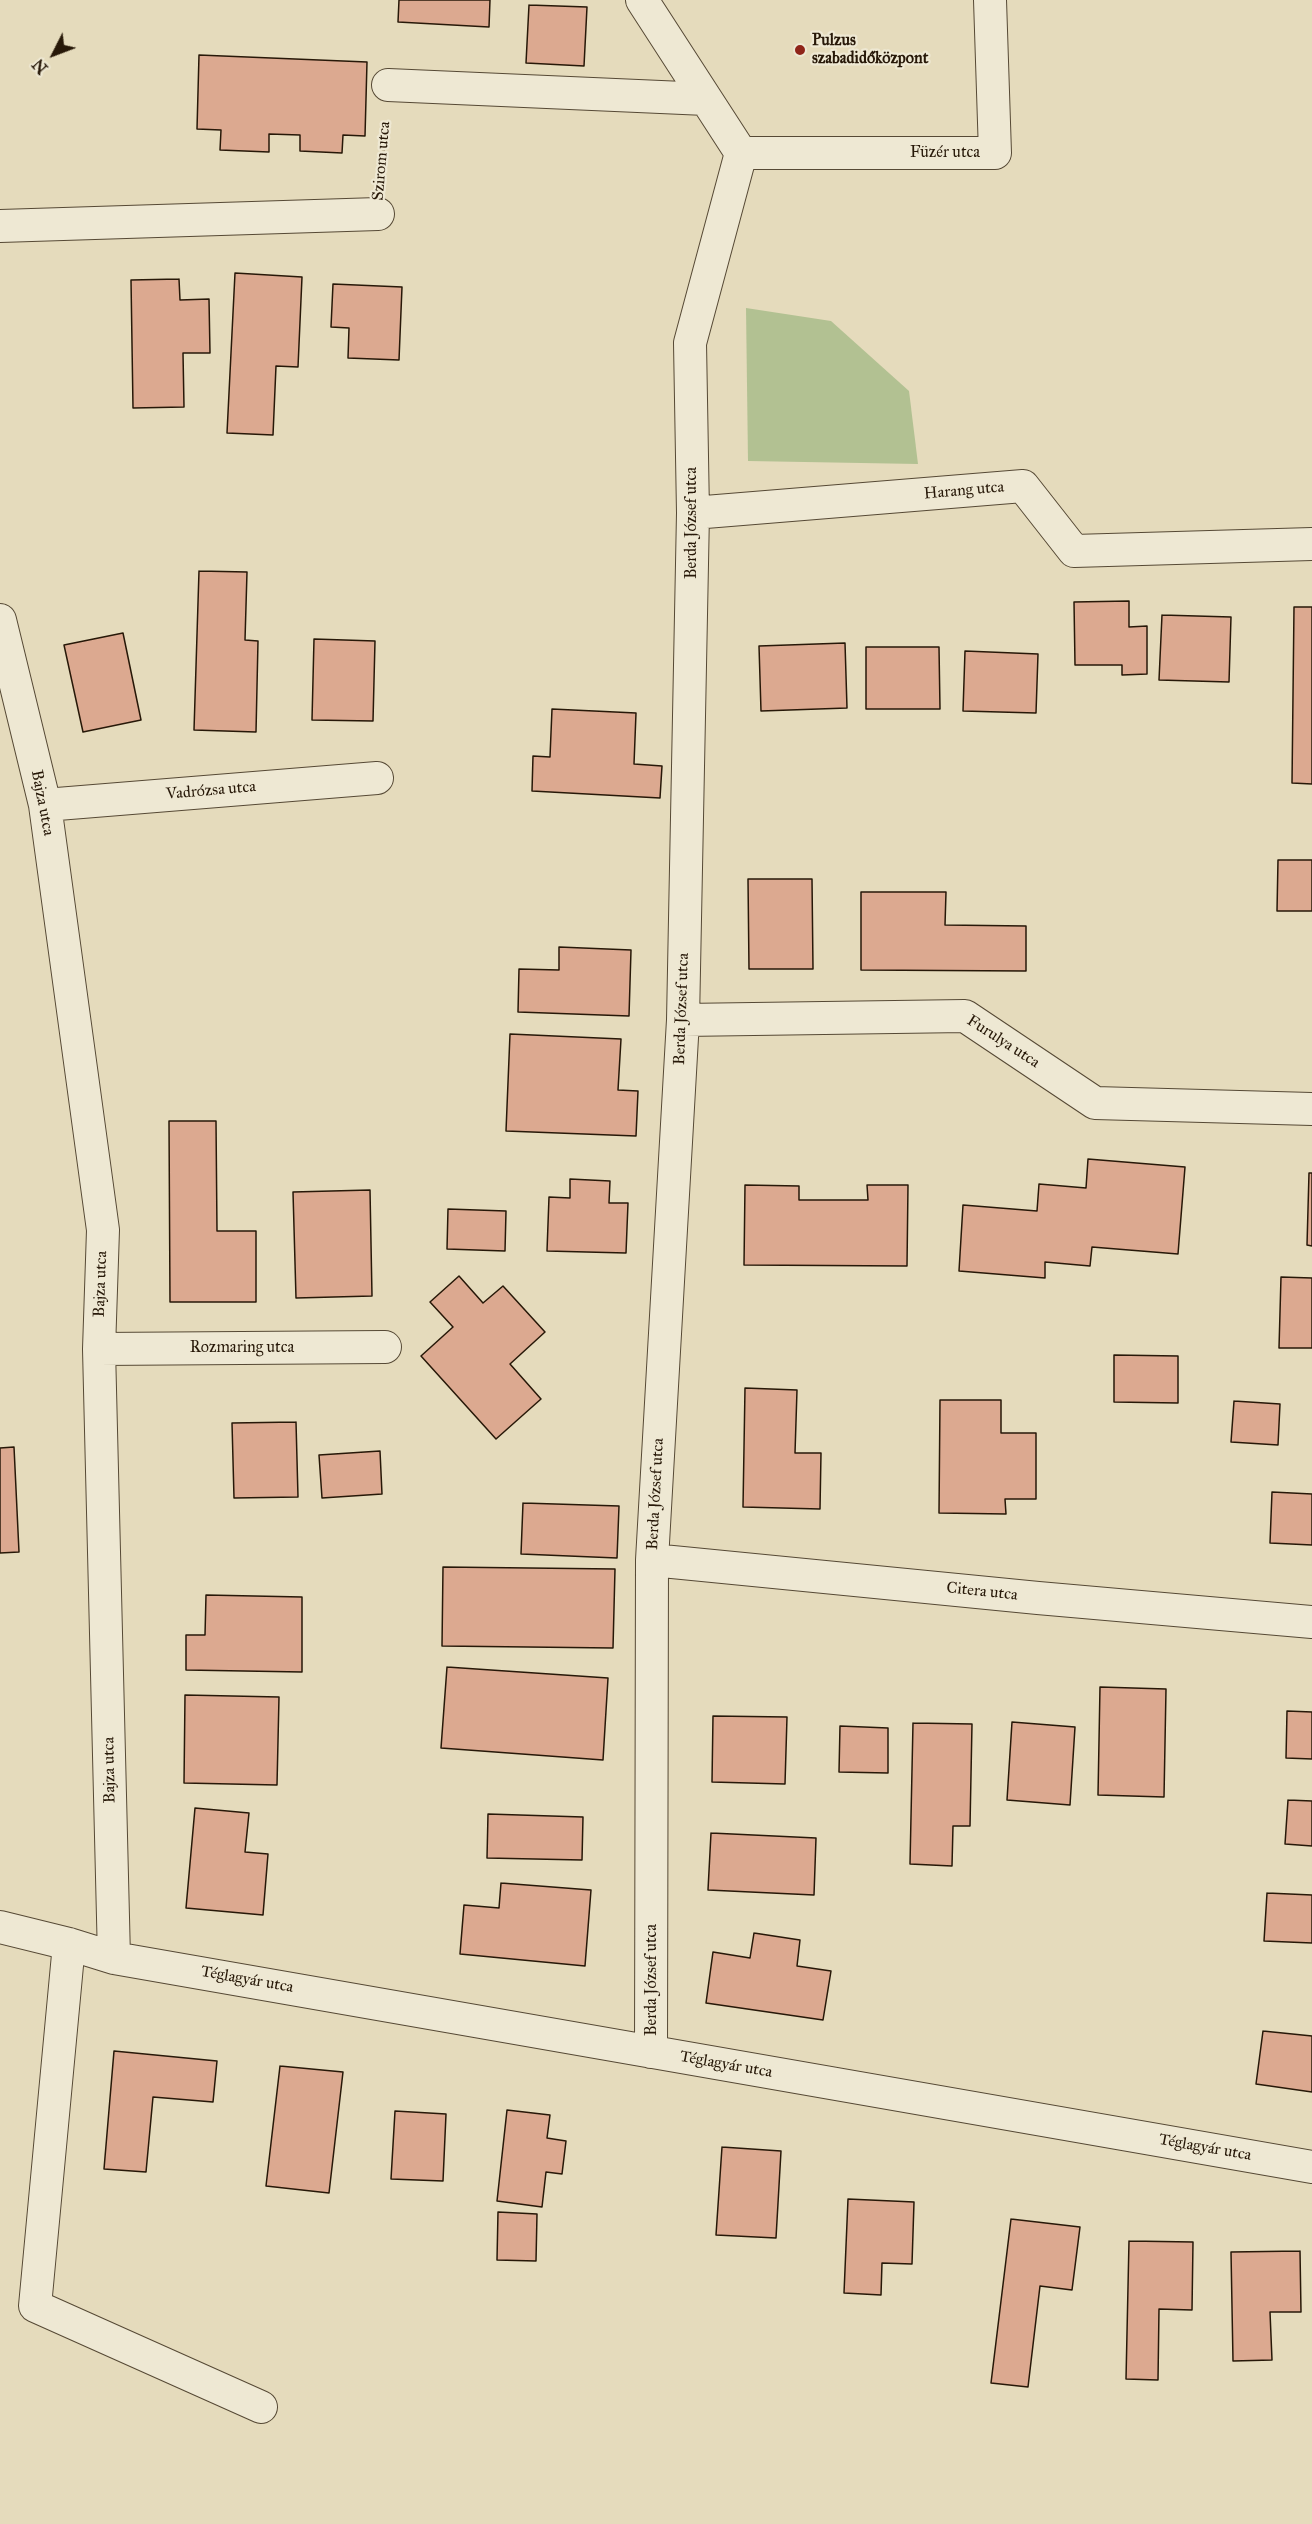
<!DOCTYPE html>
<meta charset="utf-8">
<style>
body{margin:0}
#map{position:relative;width:1312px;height:2524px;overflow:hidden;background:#e5dbbc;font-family:"IM FELL Great Primer",serif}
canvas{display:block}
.north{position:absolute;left:24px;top:24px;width:60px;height:60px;-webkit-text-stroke:4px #eee8d3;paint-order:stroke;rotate:228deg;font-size:16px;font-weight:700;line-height:24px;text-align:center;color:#271808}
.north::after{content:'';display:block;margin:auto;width:21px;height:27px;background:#271808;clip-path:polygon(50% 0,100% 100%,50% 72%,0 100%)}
</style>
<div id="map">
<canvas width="1312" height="2524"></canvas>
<div class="north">N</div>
</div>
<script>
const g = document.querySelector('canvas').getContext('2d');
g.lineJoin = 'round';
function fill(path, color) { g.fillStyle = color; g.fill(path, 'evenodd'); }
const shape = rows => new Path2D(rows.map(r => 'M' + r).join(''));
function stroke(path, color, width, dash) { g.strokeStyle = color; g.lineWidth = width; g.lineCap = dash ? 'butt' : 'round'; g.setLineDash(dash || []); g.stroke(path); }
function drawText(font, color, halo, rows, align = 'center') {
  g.font = font + ' "IM FELL Great Primer",serif'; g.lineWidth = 4.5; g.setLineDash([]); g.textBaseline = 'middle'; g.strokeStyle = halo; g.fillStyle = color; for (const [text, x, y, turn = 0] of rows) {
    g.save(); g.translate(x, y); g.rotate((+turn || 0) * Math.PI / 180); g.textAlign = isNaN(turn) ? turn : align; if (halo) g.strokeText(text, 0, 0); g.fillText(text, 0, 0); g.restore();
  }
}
const green = shape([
 [746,308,831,321,909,391,918,464,748,461]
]);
const building = shape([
 [399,0,490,0,489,27,398,22,399,0],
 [529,5,587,7,584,66,526,63,529,5],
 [199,55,367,62,365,136,343,135,342,153,300,151,300,135,269,134,269,152,220,150,221,130,197,129,199,55],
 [235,273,302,277,298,367,276,366,273,435,227,433,235,273],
 [179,279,180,300,209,299,210,353,183,353,184,407,133,408,131,280,179,279],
 [333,284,402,287,399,360,348,358,349,328,331,327,333,284],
 [199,571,247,572,245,640,258,641,256,732,194,730,199,571],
 [1129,601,1129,627,1147,626,1147,674,1122,675,1122,665,1075,665,1074,602,1129,601],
 [1294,607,1312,607,1312,784,1292,783,1294,607],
 [1162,615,1231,617,1229,682,1159,680,1162,615],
 [123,633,141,720,83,732,64,645,123,633],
 [314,639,375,641,373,721,312,720,314,639],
 [845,643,847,708,761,711,759,646,845,643],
 [866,647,939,647,940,709,866,709,866,647],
 [965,651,1038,654,1036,713,963,711,965,651],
 [552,709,636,713,634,764,662,766,660,798,532,791,533,756,550,757,552,709],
 [1278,860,1312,860,1312,911,1277,911,1278,860],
 [748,879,812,879,813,969,749,969,748,879],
 [861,892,946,892,945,925,1026,926,1026,971,861,970,861,892],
 [559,947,631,950,629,1016,518,1012,519,969,559,970,559,947],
 [510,1034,621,1039,618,1090,638,1091,636,1136,506,1131,510,1034],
 [169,1121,216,1121,217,1231,256,1231,256,1302,170,1302,169,1121],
 [1088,1159,1185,1167,1178,1254,1092,1247,1090,1266,1045,1262,1045,1278,959,1271,963,1205,1037,1211,1039,1184,1086,1188,1088,1159],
 [1309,1173,1312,1173,1312,1246,1307,1245,1309,1173],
 [570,1179,610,1181,609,1203,628,1203,626,1253,547,1251,549,1197,570,1198,570,1179],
 [745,1185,799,1186,799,1200,868,1200,867,1185,908,1185,907,1266,744,1265,745,1185],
 [370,1190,372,1296,296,1298,293,1192,370,1190],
 [448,1209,506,1211,505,1251,447,1249,448,1209],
 [459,1276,483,1303,503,1286,545,1332,510,1364,541,1399,496,1439,421,1356,453,1327,430,1302,459,1276],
 [1281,1277,1312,1278,1312,1348,1279,1348,1281,1277],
 [1114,1355,1178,1356,1178,1403,1114,1402,1114,1355],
 [745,1388,797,1390,795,1453,821,1453,820,1509,743,1507,745,1388],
 [940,1400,1001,1400,1001,1433,1036,1433,1036,1499,1005,1499,1006,1514,939,1513,940,1400],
 [1234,1401,1280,1404,1278,1445,1231,1442,1234,1401],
 [296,1422,298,1497,234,1498,232,1423,296,1422],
 [14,1447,19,1552,0,1553,0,1448,14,1447],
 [380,1451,382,1494,322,1498,319,1455,380,1451],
 [1272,1492,1312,1494,1312,1545,1270,1543,1272,1492],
 [523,1503,619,1506,617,1558,521,1554,523,1503],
 [443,1567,615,1569,613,1648,442,1646,443,1567],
 [206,1595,302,1597,302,1672,186,1670,186,1635,205,1635,206,1595],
 [447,1667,608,1678,603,1760,441,1748,447,1667],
 [1100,1687,1166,1689,1164,1797,1098,1795,1100,1687],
 [185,1695,279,1697,277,1785,184,1783,185,1695],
 [1287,1711,1312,1712,1312,1759,1286,1758,1287,1711],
 [713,1716,787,1717,785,1784,712,1782,713,1716],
 [1012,1722,1075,1727,1070,1805,1007,1800,1012,1722],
 [913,1723,972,1724,970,1826,953,1826,952,1866,910,1864,913,1723],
 [840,1726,888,1728,888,1773,839,1772,840,1726],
 [1288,1800,1312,1801,1312,1846,1285,1844,1288,1800],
 [195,1808,249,1813,245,1852,268,1854,263,1915,186,1908,195,1808],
 [488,1814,583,1817,582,1860,487,1858,488,1814],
 [711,1833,816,1838,814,1895,708,1890,711,1833],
 [501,1883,591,1890,585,1966,460,1954,464,1905,499,1908,501,1883],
 [1267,1893,1312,1895,1312,1943,1264,1941,1267,1893],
 [754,1933,800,1940,797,1966,831,1971,823,2020,706,2003,713,1952,750,1958,754,1933],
 [1263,2031,1312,2036,1312,2092,1256,2084,1263,2031],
 [114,2051,217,2061,213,2102,153,2097,146,2172,104,2169,114,2051],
 [280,2066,343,2072,329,2193,266,2186,280,2066],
 [507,2110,550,2115,547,2138,566,2141,562,2174,546,2172,542,2207,497,2201,507,2110],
 [395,2111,446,2114,443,2181,391,2179,395,2111],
 [722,2147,781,2151,776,2238,716,2235,722,2147],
 [848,2199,914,2202,912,2264,882,2263,881,2295,844,2293,848,2199],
 [498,2212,537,2214,536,2261,497,2260,498,2212],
 [1011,2219,1080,2227,1072,2290,1040,2286,1028,2387,991,2383,1011,2219],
 [1129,2241,1193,2242,1192,2310,1159,2309,1158,2380,1126,2379,1129,2241],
 [1300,2251,1301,2312,1270,2312,1272,2360,1233,2361,1231,2252,1300,2251]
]);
const path = shape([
 [381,180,385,121]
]);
const minor = shape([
 [642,0,741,153,690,343,693,513,683,1020,652,1560,651,2052],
 [388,85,706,99],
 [741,153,995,153,990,0],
 [0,226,378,214],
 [693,513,1023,486,1074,551,1312,544],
 [0,620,45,805,103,1230,99,1349,114,1958],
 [45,805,377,778],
 [683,1020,965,1016,1095,1103,1312,1109],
 [99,1349,385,1347],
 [652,1560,1038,1598,1312,1622],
 [0,1927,69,1944,114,1958,1312,2167],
 [69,1944,35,2306,261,2407]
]);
const markers = [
 [800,50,6,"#8f2418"]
];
const poiNames = [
 ["Pulzus",812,41],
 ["szabadidőközpont",812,59]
];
const streetNames = [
 ["Füzér utca",945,153],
 ["Szirom utca",382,161,-85],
 ["Harang utca",964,491,-5],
 ["Berda József utca",692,523,-90],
 ["Vadrózsa utca",211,791,-5],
 ["Bajza utca",42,803,79],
 ["Berda József utca",682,1009,-88],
 ["Furulya utca",1003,1042,33],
 ["Bajza utca",101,1284,-88],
 ["Rozmaring utca",242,1348],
 ["Berda József utca",656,1494,-87],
 ["Citera utca",982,1592,6],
 ["Bajza utca",110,1770,-91],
 ["Téglagyár utca",247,1980,10],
 ["Berda József utca",652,1980,-90],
 ["Téglagyár utca",726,2065,10],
 ["Téglagyár utca",1205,2148,10]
];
fill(green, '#b2c192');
fill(building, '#dca990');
stroke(building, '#271808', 1.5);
stroke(minor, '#564935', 34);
stroke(path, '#271808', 4, [4.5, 3]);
stroke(minor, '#eee8d3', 32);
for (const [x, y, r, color] of markers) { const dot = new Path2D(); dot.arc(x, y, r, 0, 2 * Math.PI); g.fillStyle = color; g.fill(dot); stroke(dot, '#eee8d3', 2); }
drawText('bold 16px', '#271808', '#eee8d3', poiNames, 'left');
drawText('16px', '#271808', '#eee8d3', streetNames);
</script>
